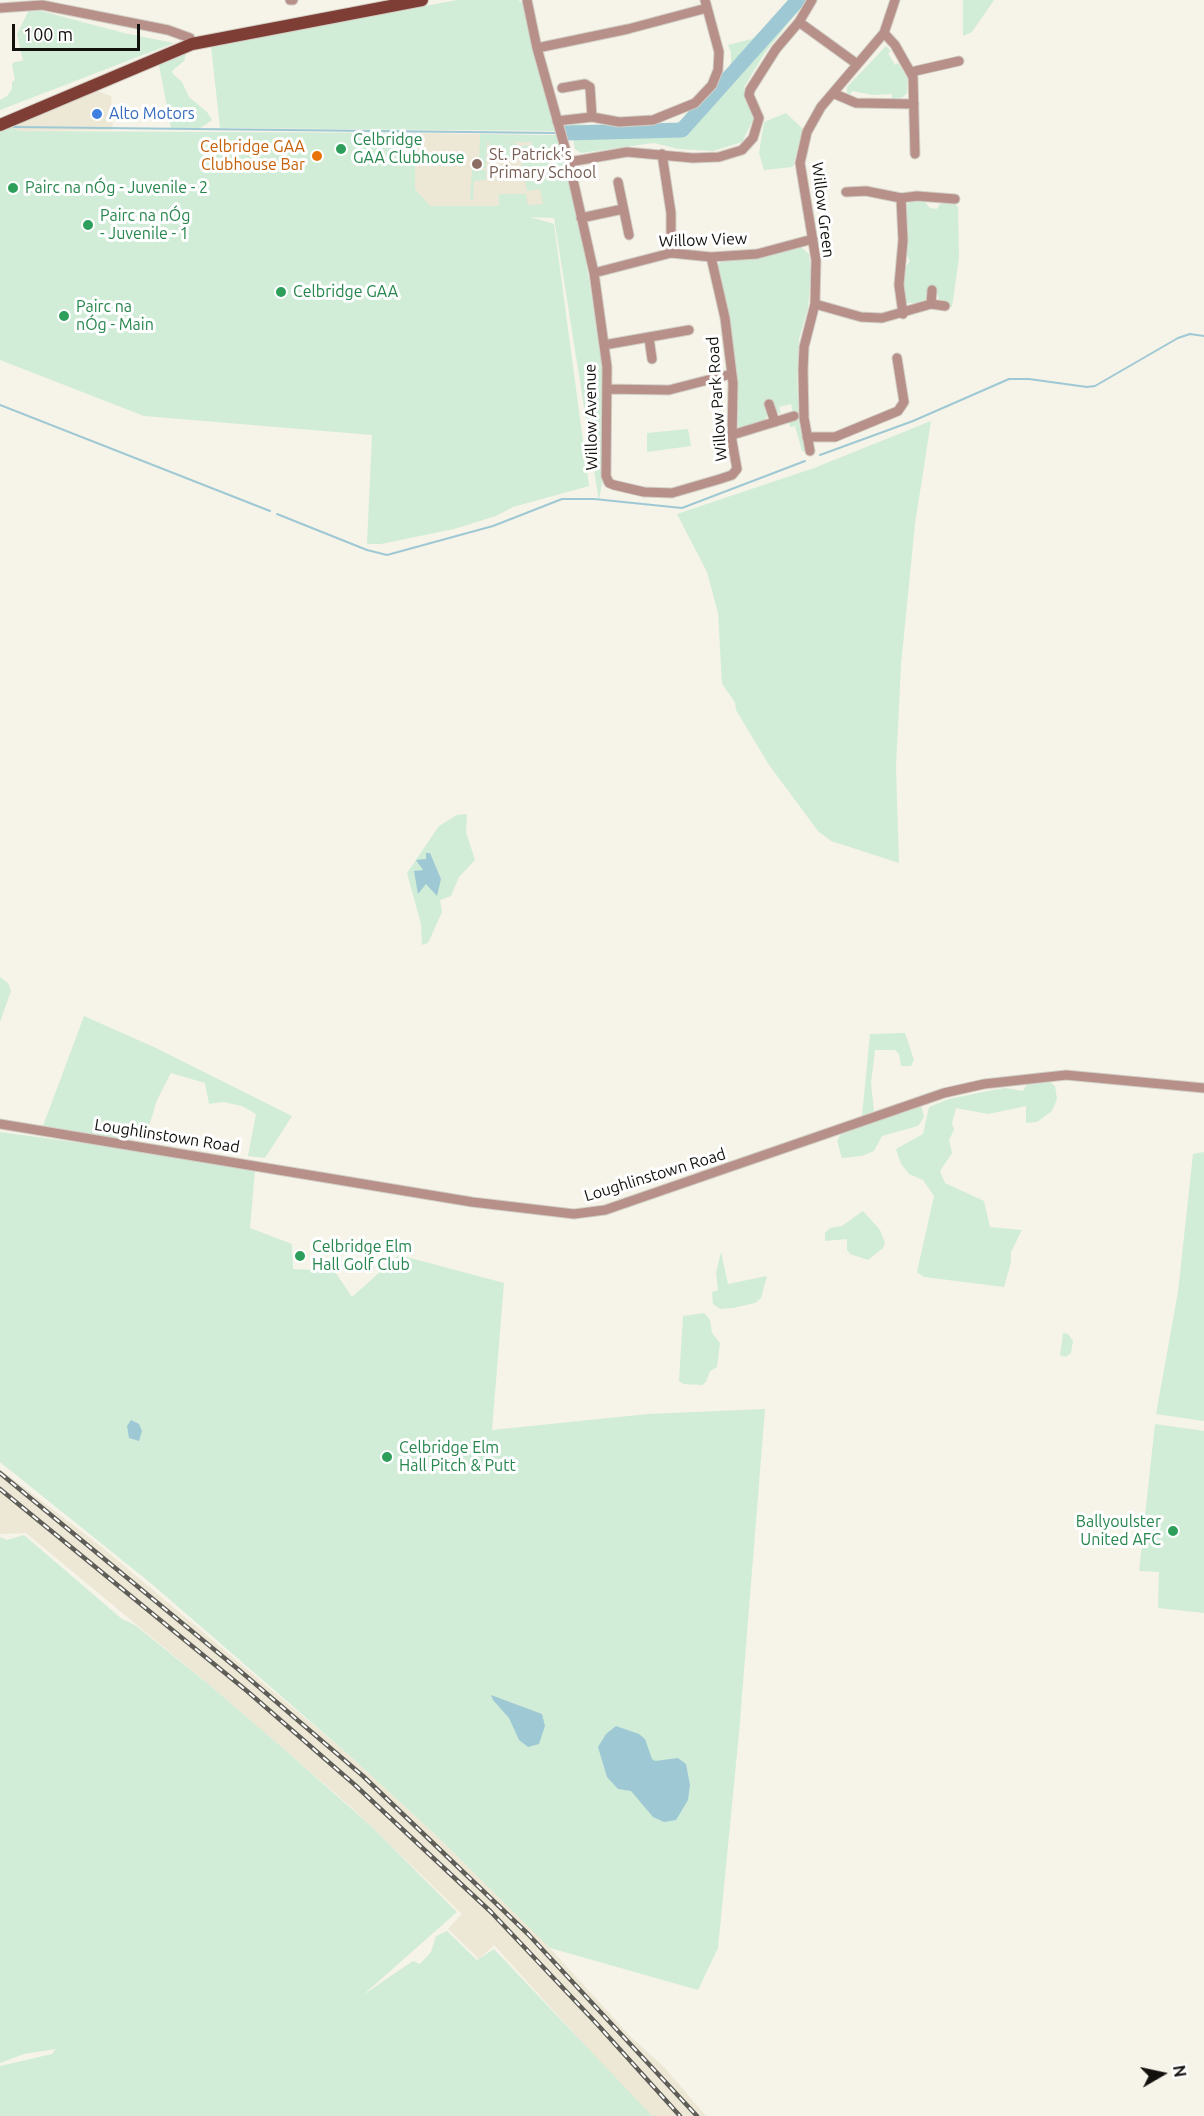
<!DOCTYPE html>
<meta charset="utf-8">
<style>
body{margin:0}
#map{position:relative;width:1204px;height:2116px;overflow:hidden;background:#f6f3e8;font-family:Ubuntu,sans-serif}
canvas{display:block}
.north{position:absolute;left:1132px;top:2044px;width:60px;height:60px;-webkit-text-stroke:4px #fff;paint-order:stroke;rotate:81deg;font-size:16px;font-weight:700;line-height:24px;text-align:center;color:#12110e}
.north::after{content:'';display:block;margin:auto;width:21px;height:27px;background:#12110e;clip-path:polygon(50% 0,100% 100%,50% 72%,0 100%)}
.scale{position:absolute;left:12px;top:24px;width:128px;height:27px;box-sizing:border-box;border:3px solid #12110e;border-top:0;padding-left:8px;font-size:18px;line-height:21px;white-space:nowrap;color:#12110e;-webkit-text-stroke:4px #fff;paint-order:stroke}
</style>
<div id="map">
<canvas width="1204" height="2116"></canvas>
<div class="north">N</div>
<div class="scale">100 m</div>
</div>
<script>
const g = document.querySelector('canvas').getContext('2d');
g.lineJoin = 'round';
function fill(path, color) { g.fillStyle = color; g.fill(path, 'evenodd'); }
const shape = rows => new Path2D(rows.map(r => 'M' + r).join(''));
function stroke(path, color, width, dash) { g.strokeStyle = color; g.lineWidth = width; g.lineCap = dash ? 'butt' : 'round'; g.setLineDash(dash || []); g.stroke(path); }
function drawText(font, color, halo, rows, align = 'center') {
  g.font = font + ' Ubuntu,sans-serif'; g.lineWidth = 6; g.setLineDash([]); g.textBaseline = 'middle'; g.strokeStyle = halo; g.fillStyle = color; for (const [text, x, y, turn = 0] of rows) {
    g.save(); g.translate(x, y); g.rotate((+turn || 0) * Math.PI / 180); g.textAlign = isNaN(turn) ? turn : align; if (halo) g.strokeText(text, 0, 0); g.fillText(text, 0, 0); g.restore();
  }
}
const built = shape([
 [97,91,111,96,113,130,19,131,13,127],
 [415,133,529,135,555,218,415,209],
 [0,1469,103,1548,349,1755,440,1839,536,1933,631,2037,664,2067,706,2116,649,2116,494,1945,479,1959,448,1929,462,1914,351,1807,207,1683,26,1533,0,1534]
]);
const green = shape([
 [457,0,518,0,525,4,558,131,220,128,211,46],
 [792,0,807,0,764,54,744,87,754,118,742,142,713,151,678,149,654,143,581,153,575,149,570,124,645,128,669,126,691,116,714,92,722,72,731,72,731,52,728,45,752,39],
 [963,0,994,0,972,32,963,36],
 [30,8,124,33,174,43,0,110,0,100,7,96,12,89,12,82,15,80,12,65,14,62,23,61,17,34],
 [886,46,891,51,888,53,895,65,898,63,907,77,907,93,903,97,892,100,892,94,873,95,852,91,850,95,847,93,847,87],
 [186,54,184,61,172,71,173,74,182,82,189,97,207,112,212,120,199,129,171,128,159,65],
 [786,113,803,129,793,167,764,170,759,153,764,122],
 [13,127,19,131,415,133,415,189,430,206,499,206,499,194,526,194,528,205,543,204,540,189,527,191,518,146,532,145,531,142,504,142,517,143,517,159,489,159,489,142,487,142,486,168,479,167,480,134,559,135,579,219,603,366,602,482,599,501,554,218,530,217,554,224,589,486,513,507,496,516,454,529,381,544,367,544,372,435,144,416,0,360,0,132],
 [472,170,486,170,486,180,474,181,473,200,470,200],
 [913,200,923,200,930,208,937,209,940,204,946,202,953,202,958,207,959,258,952,307,940,302,936,291,924,303,906,303,901,274,910,261,905,252,905,218,906,205],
 [800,246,809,254,811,271,808,308,799,339,797,376,799,423,806,451,802,451,795,426,790,427,789,421,794,417,791,404,779,407,781,414,765,405,768,413,764,422,741,428,738,426,738,387,716,266,722,261],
 [931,421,915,524,901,665,896,767,899,863,831,841,818,831,769,765,736,710,735,702,722,684,718,613,707,572,677,514,814,468],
 [688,429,691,446,647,452,647,433],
 [467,814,466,832,475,860,459,877,451,896,440,900,442,912,428,943,422,945,421,924,407,873,439,826,457,815],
 [0,977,8,983,11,991,0,1022],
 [84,1016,156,1048,292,1116,265,1158,248,1156,256,1114,242,1106,223,1102,209,1104,205,1083,171,1073,157,1100,146,1136,129,1140,43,1126],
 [905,1033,914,1060,911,1066,901,1066,899,1054,895,1050,875,1050,871,1083,874,1111,862,1116,870,1034],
 [1028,1082,1050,1082,1055,1086,1057,1099,1052,1111,1037,1122,1026,1123,1026,1106,988,1114,956,1108,952,1123,954,1130,949,1140,952,1153,940,1171,945,1183,984,1201,990,1227,1022,1230,1011,1252,1011,1262,1004,1287,924,1277,917,1272,934,1196,923,1180,909,1174,901,1164,896,1149,923,1134,929,1107,949,1099,988,1091,1005,1088,1023,1091],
 [921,1106,924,1117,918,1126,882,1136,874,1151,862,1156,842,1158,837,1141,841,1134],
 [0,1132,141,1151,255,1171,250,1228,292,1244,293,1269,313,1270,331,1266,352,1297,399,1255,504,1283,492,1430,648,1414,765,1409,739,1733,718,1948,698,1990,550,1948,440,1839,349,1755,153,1585,0,1462],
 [1204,1152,1204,1421,1156,1414,1178,1292,1193,1154],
 [863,1211,880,1230,885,1243,883,1248,868,1260,850,1254,847,1250,847,1239,825,1241,825,1233,830,1228,842,1226],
 [721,1252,728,1284,767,1276,761,1298,755,1303,733,1308,720,1309,713,1304,712,1292,718,1290,716,1273],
 [704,1313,710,1320,712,1333,720,1343,717,1367,710,1371,706,1382,702,1385,683,1384,679,1381,683,1316],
 [1063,1333,1068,1334,1073,1341,1071,1353,1066,1357,1060,1355],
 [1155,1424,1204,1431,1204,1613,1158,1608,1159,1572,1139,1571],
 [24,1535,122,1619,135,1625,207,1683,285,1750,371,1826,457,1912,363,1995,413,1961,420,1964,431,1952,436,1936,447,1931,477,1960,494,1949,652,2116,0,2116,0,2066,52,2054,56,2049,24,2054,0,2063,0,1537,7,1540]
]);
const water = shape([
 [426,853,430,853,441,879,437,896,426,884,418,894,414,871,423,870,416,860,426,859],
 [131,1420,139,1424,142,1431,139,1441,129,1438,127,1426],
 [491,1695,542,1714,545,1726,539,1744,528,1747,519,1740,509,1718,493,1700],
 [616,1726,639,1734,645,1739,652,1759,655,1761,678,1758,686,1764,690,1785,688,1800,676,1820,664,1822,653,1817,631,1791,618,1789,607,1777,598,1747,606,1734]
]);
const stream = shape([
 [14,127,557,133],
 [0,405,270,511],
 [820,455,913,421,1009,379,1029,379,1087,387,1095,386,1178,338,1190,334,1204,336],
 [277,514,367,550,387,555,493,526,562,499,594,499,682,508,805,461]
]);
const river = shape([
 [566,133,682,130,798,0]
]);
const minor = shape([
 [290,0,293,0],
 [527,0,537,48,569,162,594,273,607,367,606,476,609,483,614,485,644,492,672,493,720,479,732,475,737,469,732,441,733,383,725,318,711,257],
 [0,8,42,5,168,30,190,38,192,44],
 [799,22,857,64],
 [884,33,895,45,913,77,915,154],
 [537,48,628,29,707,8],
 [911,72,959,61],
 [562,88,585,84,590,87,592,117],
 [835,94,856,103,914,104],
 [557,121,592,117,619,122,653,120,695,103,712,85,718,70,719,52,705,0],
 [662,154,671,213,671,253],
 [569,162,627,152,693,158,719,157,742,150,753,138,759,118,749,95,750,90,776,49,799,22,812,0],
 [618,182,629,235],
 [846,192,866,191,901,198,917,196,955,199],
 [901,198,903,240,899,285,903,314],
 [581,218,623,209],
 [594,273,671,253,711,257,757,254,813,239],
 [815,304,861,317,882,318,931,304,945,306],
 [931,304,932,290],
 [649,338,652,359],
 [604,345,689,330],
 [607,389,669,390,731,374],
 [769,404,775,422],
 [732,435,794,416],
 [807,437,835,437,898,411,904,402,897,358],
 [810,451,804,418,803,370,804,347,815,304,816,260,800,163,807,132,821,107,884,33,895,0],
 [0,1124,472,1202,574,1214,605,1210,944,1093,984,1084,1066,1075,1204,1088]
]);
const major = shape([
 [0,125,192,44,422,0]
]);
const rail = shape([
 [0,1473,239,1670,363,1776,528,1934,697,2116],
 [0,1489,247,1691,355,1785,491,1912,597,2024,680,2116]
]);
const markers = [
 [97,114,6,"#3f7fe0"],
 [341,149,6,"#2e9e5b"],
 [317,156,6,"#e8710a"],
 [477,164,6,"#8d6e63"],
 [13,188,6,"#2e9e5b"],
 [88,225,6,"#2e9e5b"],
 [281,292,6,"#2e9e5b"],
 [64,316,6,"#2e9e5b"],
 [300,1256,6,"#2e9e5b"],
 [387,1457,6,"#2e9e5b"],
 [1173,1531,6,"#2e9e5b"]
];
const shopNames = [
 ["Alto Motors",109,114]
];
const leisureNames = [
 ["Celbridge",353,140],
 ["GAA Clubhouse",353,158],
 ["Pairc na nÓg - Juvenile - 2",25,188],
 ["Pairc na nÓg",100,216],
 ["- Juvenile - 1",100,234],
 ["Celbridge GAA",293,292],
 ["Pairc na",76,307],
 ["nÓg - Main",76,325],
 ["Celbridge Elm",312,1247],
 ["Hall Golf Club",312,1265],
 ["Celbridge Elm",399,1448],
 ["Hall Pitch & Putt",399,1466],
 ["Ballyoulster",1161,1522,"right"],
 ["United AFC",1161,1540,"right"]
];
const foodNames = [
 ["Celbridge GAA",305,147],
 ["Clubhouse Bar",305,165]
];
const educationNames = [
 ["St. Patrick's",489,155],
 ["Primary School",489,173]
];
const streetNames = [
 ["Willow Green",823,210,83],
 ["Willow View",703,240,-2],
 ["Willow Park Road",717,399,-94],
 ["Willow Avenue",591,417,-91],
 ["Loughlinstown Road",167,1136,9],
 ["Loughlinstown Road",655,1175,-17]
];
fill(built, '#ede7d5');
fill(green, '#d1edd8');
fill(water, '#9ec9d4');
stroke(stream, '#9ec9d4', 2);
stroke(river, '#9ec9d4', 15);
stroke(minor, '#d2cfc5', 11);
stroke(major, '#d2cfc5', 14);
stroke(minor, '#b7908a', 9);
stroke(major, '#7f3e35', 12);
stroke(rail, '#5e5d57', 4.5);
stroke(rail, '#fff', 2, [7]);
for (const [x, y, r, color] of markers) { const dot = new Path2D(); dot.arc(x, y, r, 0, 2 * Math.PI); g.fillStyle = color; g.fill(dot); stroke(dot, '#fff', 2); }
drawText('16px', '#366cbe', '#fff', shopNames, 'left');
drawText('16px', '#27864d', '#fff', leisureNames, 'left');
drawText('16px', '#c56008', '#fff', foodNames, 'right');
drawText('16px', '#785e54', '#fff', educationNames, 'left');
drawText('16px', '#12110e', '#fff', streetNames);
</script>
